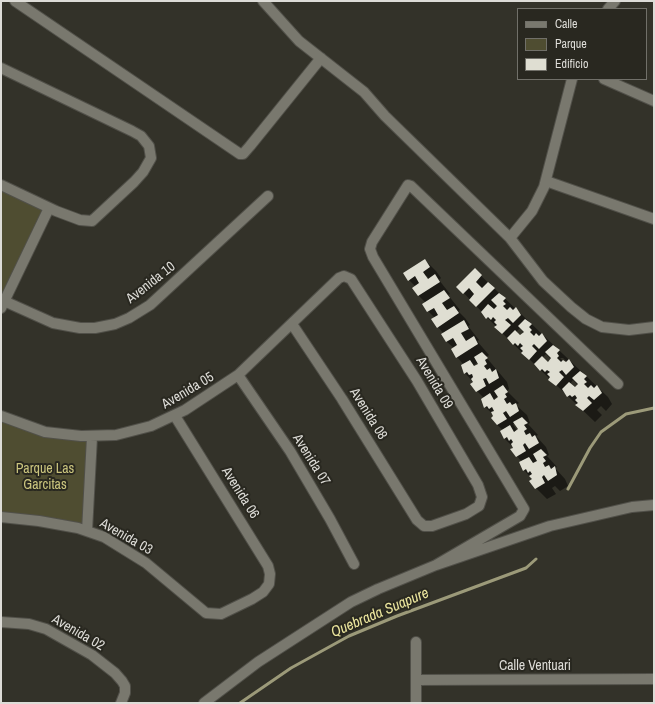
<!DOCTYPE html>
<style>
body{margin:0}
#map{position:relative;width:655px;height:704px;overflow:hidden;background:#333229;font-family:"Archivo Narrow",sans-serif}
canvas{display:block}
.frame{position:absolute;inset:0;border:2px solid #dddcd7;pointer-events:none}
.legend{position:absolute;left:517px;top:8px;width:130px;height:72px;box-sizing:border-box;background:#292820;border:1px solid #717069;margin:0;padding:5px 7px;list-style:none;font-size:12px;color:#dddcd7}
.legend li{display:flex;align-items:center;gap:8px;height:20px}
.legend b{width:20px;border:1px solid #717069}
</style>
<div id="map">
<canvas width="655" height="704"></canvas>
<div class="frame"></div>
<ul class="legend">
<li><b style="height:5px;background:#79786e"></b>Calle</li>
<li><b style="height:11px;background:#4f4d31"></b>Parque</li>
<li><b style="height:11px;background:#dfded2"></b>Edificio</li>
</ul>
</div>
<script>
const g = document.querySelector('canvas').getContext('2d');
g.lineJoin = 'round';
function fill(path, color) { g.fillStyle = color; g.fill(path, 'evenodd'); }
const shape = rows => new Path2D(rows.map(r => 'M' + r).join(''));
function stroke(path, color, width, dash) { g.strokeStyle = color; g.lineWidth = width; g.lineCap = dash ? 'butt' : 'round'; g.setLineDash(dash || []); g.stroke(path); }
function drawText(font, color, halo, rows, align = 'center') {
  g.font = font + ' "Archivo Narrow",sans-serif'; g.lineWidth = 4; g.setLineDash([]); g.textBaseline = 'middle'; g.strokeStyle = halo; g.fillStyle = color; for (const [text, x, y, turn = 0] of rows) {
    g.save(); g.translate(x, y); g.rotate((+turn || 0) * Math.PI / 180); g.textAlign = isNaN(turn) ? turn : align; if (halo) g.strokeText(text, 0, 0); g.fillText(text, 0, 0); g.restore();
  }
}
const green = shape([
 [1,185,49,208,1,308],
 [1,416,13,422,92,437,87,531,1,517]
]);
const shadow = shape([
 [425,260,436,271,441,278,439,280,450,294,448,295,460,310,458,311,465,318,470,325,468,326,479,340,477,341,489,355,486,357,507,382,509,389,507,391,519,403,516,405,527,415,530,423,528,424,538,435,536,436,546,447,549,455,547,456,557,467,555,468,565,479,568,486,560,491,555,486,552,488,556,494,547,499,536,488,533,480,524,470,522,462,517,456,514,448,505,439,502,431,503,430,497,425,495,416,485,407,484,398,477,391,474,383,465,373,462,366,464,365,457,357,454,348,447,342,443,335,444,334,438,327,435,318,428,311,426,303,419,296,416,287,409,280],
 [425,276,427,276,431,283],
 [478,362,479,364,475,367,474,365],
 [498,396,500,398,495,400,494,399],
 [515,423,519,429,517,431,513,424],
 [475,270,608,397,612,404,606,411,601,406,597,410,602,415,595,422,507,338,458,287],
 [520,328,524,333,520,337,516,332],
 [546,354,551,359,548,363,542,358],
 [560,358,563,358,568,363,566,364],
 [573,380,578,385,575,389,570,384]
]);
const stream = shape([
 [568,489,590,448,601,432,626,414,654,408],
 [240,703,291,668,349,636,397,616,526,568,536,559]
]);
const building = shape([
 [425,259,430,267,423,272,428,279,435,274,440,282,418,296,412,288,419,283,415,276,408,281,403,273],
 [475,268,482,275,476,282,482,288,488,282,495,288,476,307,469,300,474,294,469,288,463,294,456,287],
 [444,290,450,298,442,303,447,310,454,306,459,313,437,328,431,319,438,315,434,308,427,312,422,304],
 [499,293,506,298,503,301,506,304,503,306,507,310,510,307,513,310,516,307,521,315,513,323,508,318,505,320,511,325,502,334,494,327,497,325,494,322,496,320,493,317,491,320,488,317,486,319,481,312,488,304,494,309,497,306,491,300],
 [525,319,532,324,529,327,532,330,530,332,534,336,536,333,539,336,542,333,547,341,539,349,534,344,532,346,537,351,529,360,521,353,523,351,520,348,523,346,520,343,518,346,515,343,513,345,507,338,515,330,520,335,524,332,518,326],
 [464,320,469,329,461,333,466,341,474,336,478,344,456,358,451,349,457,345,453,338,446,342,441,334],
 [553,345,560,350,557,353,559,356,557,358,561,362,563,360,566,362,569,359,574,367,566,375,562,370,559,372,564,377,556,386,548,380,550,377,547,374,550,372,547,370,545,372,542,369,540,371,534,364,542,356,548,362,551,358,545,352],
 [482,352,488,358,485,360,487,364,484,366,487,370,490,368,492,372,496,369,499,378,489,384,486,378,483,379,486,386,476,392,470,384,473,382,471,379,473,377,472,374,469,375,467,372,464,374,461,365,470,360,474,366,478,364,474,357],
 [580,371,587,376,584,379,587,382,584,384,588,388,591,385,594,388,597,385,602,393,594,400,589,396,587,398,592,403,583,411,575,405,578,403,575,400,577,398,575,395,572,397,570,395,567,397,562,389,569,382,575,387,578,384,572,378],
 [503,385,508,392,505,394,507,397,504,399,507,404,510,402,512,405,516,403,519,411,510,417,506,411,503,413,507,419,497,425,491,418,493,416,491,412,494,411,492,407,489,409,487,406,484,408,481,399,490,393,494,400,498,397,494,391],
 [522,417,528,423,524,425,527,429,524,431,526,435,530,433,532,437,535,435,539,443,529,449,525,443,523,445,526,451,516,457,510,449,513,448,511,444,513,442,511,439,509,441,507,437,504,439,500,431,510,425,514,432,518,429,513,422],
 [541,449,547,455,543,457,546,461,543,463,545,467,549,465,551,469,555,466,557,475,548,481,544,475,542,477,545,483,535,489,529,481,532,479,529,476,532,474,530,471,528,473,526,469,523,471,519,462,529,457,533,463,537,461,533,454]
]);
const minor = shape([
 [15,1,240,154,243,154,250,146,321,58],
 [263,1,299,41,364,92,385,116,510,238,543,281,571,307,586,319,602,327,629,330,654,327],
 [608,9,615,1],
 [1,68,132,131,141,136,149,146,151,158,143,172,134,182,92,221,80,220,56,211,1,185],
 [604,79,654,101],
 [546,181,654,219],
 [510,238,532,211,544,187,572,79],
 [4,301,53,323,80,328,95,328,115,324,129,318,150,305,268,196],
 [1,308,49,208],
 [238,375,290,451,330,519,354,564],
 [1,416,45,432,81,436,116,435,151,426,185,410,238,375,339,278,344,276,351,279,417,381,478,485,482,497,479,506,466,514,432,526,424,526,417,520,342,399,292,324],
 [1,517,39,521,78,528,104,537,146,563,206,613,221,614,252,599,263,592,269,584,270,574,268,566,175,416],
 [87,531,92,437],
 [436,565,520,516,524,509,373,257,370,249,372,242,408,185,411,186,618,384],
 [1,622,29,624,46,629,92,655,115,673,122,681,125,686,125,693,121,703],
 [416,642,416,703],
 [416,680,654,679],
 [204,703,258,662,306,631,351,602,378,589,436,565,550,526,632,507,654,505]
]);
const streetNames = [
 ["Avenida 10",151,283,-38],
 ["Avenida 09",434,383,59],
 ["Avenida 05",188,391,-31],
 ["Avenida 08",368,414,58],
 ["Avenida 07",311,460,58],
 ["Avenida 06",240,493,58],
 ["Avenida 03",126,537,30],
 ["Avenida 02",78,633,30],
 ["Calle Ventuari",535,666]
];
const parkNames = [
 ["Parque Las",45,469],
 ["Garcitas",45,485]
];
const waterNames = [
 ["Quebrada Suapure",380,613,-23]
];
fill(green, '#4f4d31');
fill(shadow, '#0007');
stroke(stream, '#9c9a79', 3);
fill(building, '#dfded2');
stroke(minor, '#515049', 12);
stroke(minor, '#79786e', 10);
drawText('14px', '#dddcd7', '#292820', streetNames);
drawText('14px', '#cac47d', '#292820', parkNames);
drawText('italic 15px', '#ebe59d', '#292820', waterNames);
</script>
